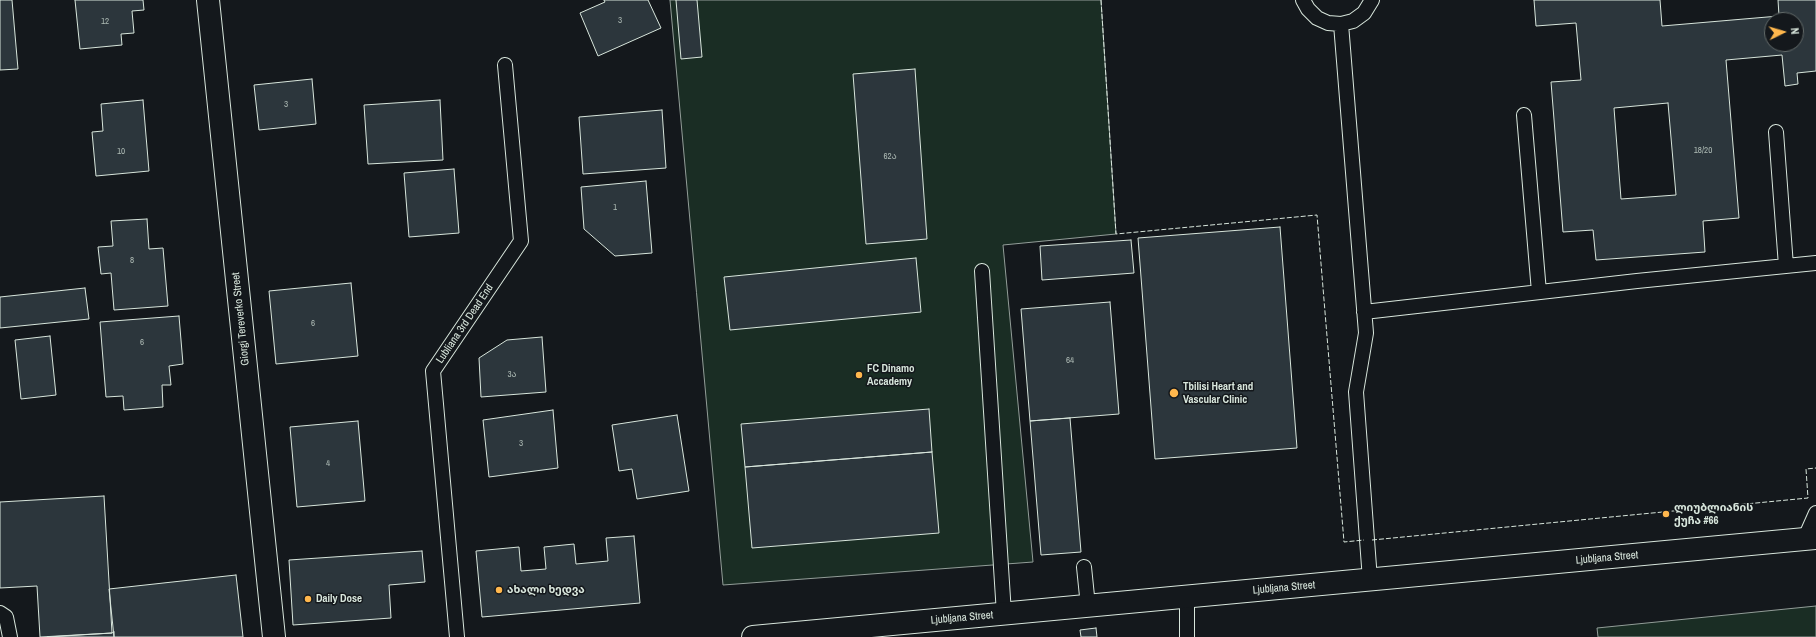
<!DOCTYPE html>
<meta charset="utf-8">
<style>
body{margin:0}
#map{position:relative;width:1816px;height:637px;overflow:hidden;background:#14181c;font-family:"Archivo Narrow",sans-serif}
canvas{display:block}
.north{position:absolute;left:1764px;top:12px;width:40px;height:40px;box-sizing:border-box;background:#14181c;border:1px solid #626a69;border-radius:50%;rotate:85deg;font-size:11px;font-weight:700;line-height:16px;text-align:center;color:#d8e6dc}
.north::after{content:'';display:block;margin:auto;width:14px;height:18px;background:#ffb74d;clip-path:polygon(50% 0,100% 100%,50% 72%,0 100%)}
</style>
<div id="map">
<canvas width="1816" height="637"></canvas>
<div class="north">N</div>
</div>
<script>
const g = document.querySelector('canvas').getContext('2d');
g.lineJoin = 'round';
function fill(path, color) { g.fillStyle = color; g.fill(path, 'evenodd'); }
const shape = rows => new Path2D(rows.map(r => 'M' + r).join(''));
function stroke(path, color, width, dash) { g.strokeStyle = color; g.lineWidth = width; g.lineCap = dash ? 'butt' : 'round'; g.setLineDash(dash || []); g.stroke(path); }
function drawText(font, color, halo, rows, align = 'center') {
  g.font = font + ' "Archivo Narrow","Noto Sans Georgian",sans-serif'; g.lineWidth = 3; g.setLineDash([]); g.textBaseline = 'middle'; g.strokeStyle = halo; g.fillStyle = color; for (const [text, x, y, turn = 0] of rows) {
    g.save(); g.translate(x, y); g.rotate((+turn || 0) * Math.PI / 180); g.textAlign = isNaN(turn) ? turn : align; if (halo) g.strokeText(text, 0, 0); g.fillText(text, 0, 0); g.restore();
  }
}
const green = shape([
 [670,0,1101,0,1116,234,1003,245,1033,562,723,585,670,0],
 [1816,606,1816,637,1598,637,1597,628,1816,606]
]);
const building = shape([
 [0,0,12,0,18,69,0,70,0,0],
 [75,0,143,0,144,10,132,11,134,33,121,34,122,45,80,49,75,0],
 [604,0,648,0,661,28,598,56,580,13,605,2,604,0],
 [676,0,697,0,702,57,681,59,676,0],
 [1534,0,1660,0,1662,26,1779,16,1778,0,1816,0,1816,71,1797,73,1798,84,1785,86,1782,55,1726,60,1739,218,1703,221,1705,252,1596,260,1593,230,1563,232,1551,82,1581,80,1576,23,1536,26,1534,0],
 [1772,20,1796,20,1796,44,1772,44,1772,20],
 [1668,103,1676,195,1621,199,1614,108,1668,103],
 [915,69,927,239,866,244,853,74,915,69],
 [312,79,316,124,259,130,254,85,312,79],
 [143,100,149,171,96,176,92,132,103,131,101,104,143,100],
 [440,100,443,160,368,164,364,105,440,100],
 [662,110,666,168,583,174,579,117,662,110],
 [454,169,459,233,409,237,404,173,454,169],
 [646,181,652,253,615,256,584,229,581,187,646,181],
 [147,219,149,249,163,248,168,306,114,310,111,273,101,274,98,247,113,246,111,221,147,219],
 [1280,227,1297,448,1155,459,1138,238,1280,227],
 [1131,240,1134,273,1042,280,1040,246,1131,240],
 [916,258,921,312,730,330,724,277,916,258],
 [351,283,358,356,276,364,269,291,351,283],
 [85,288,89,319,0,328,0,297,85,288],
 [1110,302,1119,414,1030,421,1021,309,1110,302],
 [179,316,183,364,169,366,171,385,162,385,163,407,124,410,123,396,106,397,100,322,179,316],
 [50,336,56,395,21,399,15,340,50,336],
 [542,337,546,392,481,397,479,358,507,340,542,337],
 [929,409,932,452,745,467,741,424,929,409],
 [553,410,558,468,489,477,483,420,553,410],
 [677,415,689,491,637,499,632,469,619,471,612,425,677,415],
 [1070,418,1081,552,1041,555,1030,421,1070,418],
 [358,421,365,501,297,507,290,427,358,421],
 [932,452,939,533,752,548,745,467,932,452],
 [104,496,112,633,40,637,37,586,0,588,0,502,104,496],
 [634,536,640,603,482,617,476,551,519,547,521,571,546,569,544,547,574,544,576,564,608,561,606,538,634,536],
 [422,551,425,582,389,585,391,618,293,625,289,560,422,551],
 [236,575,243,637,114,637,109,589,236,575],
 [1096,628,1097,637,1081,637,1080,630,1096,628],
 [114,632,114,637,47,637,112,633,114,632]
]);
const lane = shape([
 [1303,0,1308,9,1317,18,1328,23,1341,24,1353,21,1364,13,1372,0],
 [1341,24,1366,333,1356,392,1370,580],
 [1524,115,1539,292],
 [1776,132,1786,266],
 [982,271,1004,614],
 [1364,312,1637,281,1816,263],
 [1804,540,1816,513],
 [1084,567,1088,606],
 [1187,597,1187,637],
 [0,613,6,617,10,637],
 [457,637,433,371,521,241,505,65]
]);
const street = shape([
 [208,0,274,637]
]);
const secondary = shape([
 [753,637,1816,538]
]);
const fence = shape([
 [1101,0,1116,234,1317,215,1344,542,1364,540],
 [1372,540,1808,498,1806,469,1816,468]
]);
const markers = [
 [859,375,4,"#ffb74d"],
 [1174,393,5,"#ffb74d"],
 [1666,514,4,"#ffb74d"],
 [499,590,4,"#ffb74d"],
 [308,599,4,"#ffb74d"]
];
const numberNames = [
 ["3",620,21],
 ["12",105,22],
 ["3",286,105],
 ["18/20",1703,151],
 ["10",121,152],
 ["62ა",890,157],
 ["1",615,208],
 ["8",132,261],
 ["6",313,324],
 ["6",142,343],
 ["64",1070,361],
 ["3ა",512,375],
 ["3",521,444],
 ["4",328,464]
];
const streetNames = [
 ["Giorgi Tereverko Street",241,319,-96],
 ["Lubliana 3rd Dead End",465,324,-56],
 ["Ljubljana Street",1607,558,-5],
 ["Ljubljana Street",1284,588,-5],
 ["Ljubljana Street",962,618,-5]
];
const poiNames = [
 ["FC Dinamo",867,369],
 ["Accademy",867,382],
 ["Tbilisi Heart and",1183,387],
 ["Vascular Clinic",1183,400],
 ["ლიუბლიანის",1674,508],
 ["ქუჩა #66",1674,521],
 ["ახალი ხედვა",507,590],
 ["Daily Dose",316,599]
];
fill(green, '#1a2d24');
stroke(green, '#939e99', 1);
fill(building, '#2c363c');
stroke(building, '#d8e6dc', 1);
stroke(lane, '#d8e6dc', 16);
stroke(street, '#d8e6dc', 24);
stroke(secondary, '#d8e6dc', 24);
stroke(lane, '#14181c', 14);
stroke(street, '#14181c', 22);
stroke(secondary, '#14181c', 22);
stroke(fence, '#d8e6dc', 1, [5, 2]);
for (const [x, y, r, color] of markers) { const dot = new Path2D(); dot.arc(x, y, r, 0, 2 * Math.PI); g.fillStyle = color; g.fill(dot); stroke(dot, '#14181c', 1.5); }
drawText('9px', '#adbab4', null, numberNames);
drawText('11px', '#d8e6dc', '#14181c', streetNames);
drawText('bold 11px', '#d8e6dc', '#14181c', poiNames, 'left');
</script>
